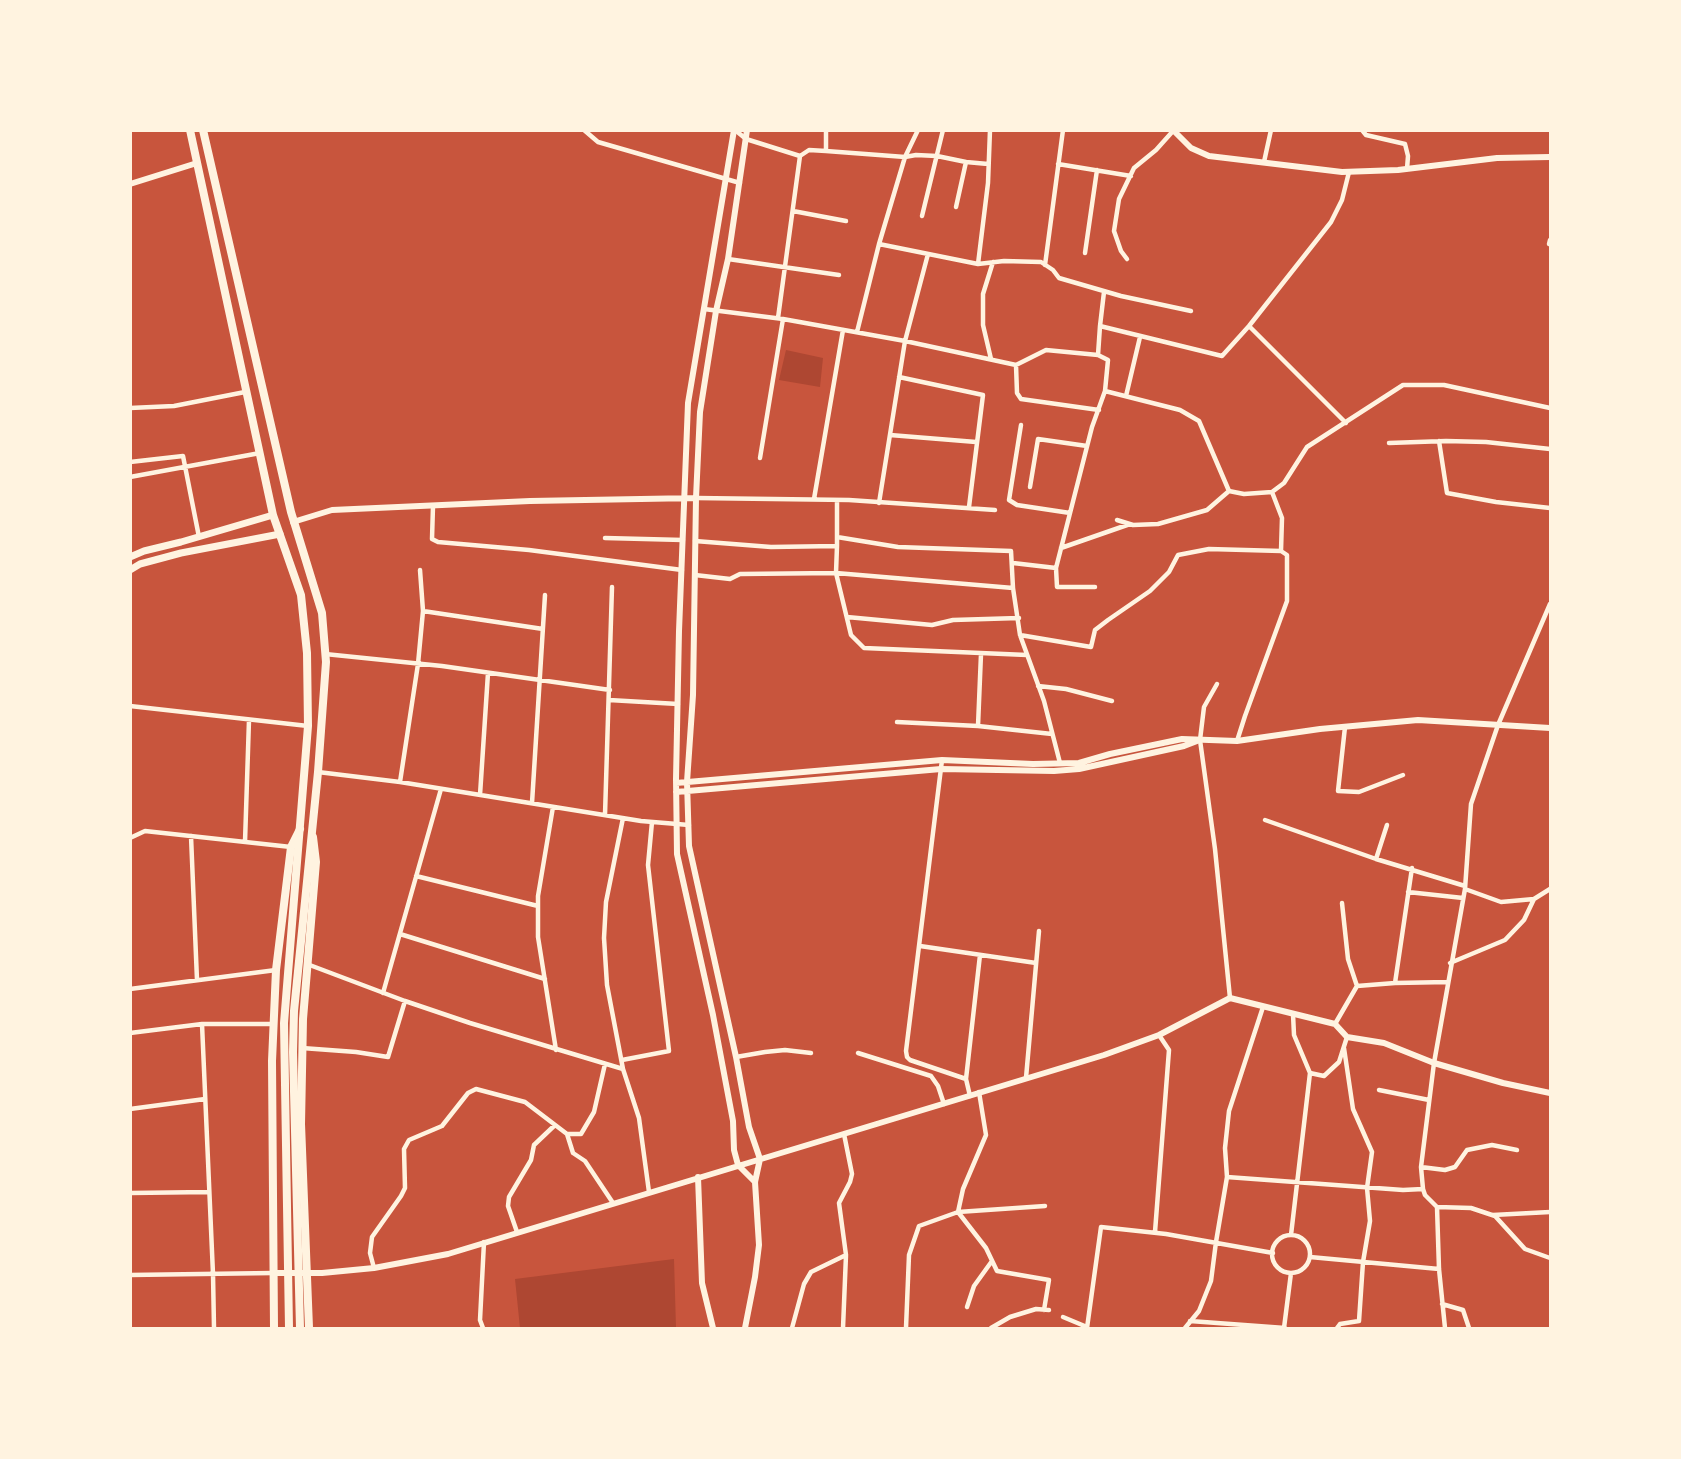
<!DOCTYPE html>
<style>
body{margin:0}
#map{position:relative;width:1681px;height:1459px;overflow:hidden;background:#c8553d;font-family:"Archivo Narrow",sans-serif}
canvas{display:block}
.frame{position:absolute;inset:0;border:132px solid #fff3e0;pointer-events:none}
</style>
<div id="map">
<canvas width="1681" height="1459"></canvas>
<div class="frame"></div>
</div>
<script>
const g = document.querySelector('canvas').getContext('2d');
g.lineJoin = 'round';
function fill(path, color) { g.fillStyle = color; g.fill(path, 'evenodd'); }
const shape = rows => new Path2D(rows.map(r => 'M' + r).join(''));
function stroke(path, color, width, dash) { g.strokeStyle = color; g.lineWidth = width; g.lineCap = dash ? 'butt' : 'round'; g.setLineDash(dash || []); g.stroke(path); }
const green = shape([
 [786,350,823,358,820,387,779,380],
 [674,1259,676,1328,520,1328,515,1279]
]);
const minor = shape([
 [584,130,598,142,740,183],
 [735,130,746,139,800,156,809,150,826,151,905,157,916,155,937,156,966,162],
 [1362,130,1366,135,1405,144,1408,156,1407,169],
 [826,151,826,130],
 [1264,162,1271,130],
 [1058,164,1131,176],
 [956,207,966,162,988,164],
 [793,211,846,221],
 [922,216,943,130],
 [879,244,978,264,1004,261,1041,262,1053,270,1059,278,1121,296,1191,311],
 [1549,244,1550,240],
 [1085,253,1097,170],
 [728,259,839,275],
 [1127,259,1121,251,1114,231,1119,199,1134,168,1156,150,1173,131,1171,130],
 [978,264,988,183,990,130],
 [1045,265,1063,130],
 [704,309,783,319,905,341,1016,365,1046,350,1098,355,1108,360,1105,391,1180,410,1199,421,1229,491,1244,494,1272,492,1284,483,1307,447,1403,385,1444,385,1550,408],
 [778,318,800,156],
 [1100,326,1222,356,1249,326,1331,222,1342,200,1349,172],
 [1249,326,1346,423],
 [857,332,879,244,905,157,918,130],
 [1098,355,1100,326,1104,292],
 [991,359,983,325,983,294,993,262],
 [1016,365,1017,393,1021,399,1099,410],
 [899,377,983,395,969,507],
 [1126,396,1140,337],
 [130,408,174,406,245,392],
 [1021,425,1009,500,1017,505,1070,513],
 [890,435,976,442],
 [1439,441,1447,493,1496,502,1550,508],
 [1389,443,1446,441,1486,442,1550,449],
 [760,458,783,319],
 [130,462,183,456,199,537],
 [130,477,260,453],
 [1030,487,1038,439,1087,446],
 [1272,492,1282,518,1281,551],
 [696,498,849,500,995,510],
 [814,499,843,330],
 [879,503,905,341,928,254],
 [433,506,432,539,438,542,529,550,682,570],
 [1117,520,1133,525,1158,524,1207,510,1229,491],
 [837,537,837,500],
 [605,538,683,540],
 [695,541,771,547,837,546,837,537,898,547,1011,551,1013,588,1020,635,1044,701,1060,763],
 [837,546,836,573,851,635,864,648,1027,655],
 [1061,548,1130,524],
 [1013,563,1056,568,1092,427,1105,391],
 [1056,568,1057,587,1095,587],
 [695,575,730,579,740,574,836,573,1013,588],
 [423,611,543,629],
 [847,617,932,625,953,620,1019,618],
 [1020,635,1091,647,1095,630,1108,620,1150,591,1169,572,1178,555,1209,549,1281,551,1287,555,1287,601,1245,716,1237,741],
 [325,654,442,666,610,690],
 [1217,684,1204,707,1200,740,1215,849,1230,998],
 [1038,686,1066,689,1112,701],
 [609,700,678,704],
 [130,706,308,726],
 [897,722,978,726,1052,734],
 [978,726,981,654],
 [1345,727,1338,791,1359,792,1403,775],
 [942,760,906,1051,907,1057,910,1060,966,1079,970,1096],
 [318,772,400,782,641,821,689,825],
 [400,782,418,664,423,611,420,570],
 [480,795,488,673],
 [532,803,545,595],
 [553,807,538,896,538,937,556,1050],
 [605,815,612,587],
 [623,818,606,902,604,938,607,985,623,1069,639,1118,649,1192],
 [1265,820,1376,859,1465,886],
 [191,836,197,980],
 [130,838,145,831,291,847],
 [245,842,249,720],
 [1376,859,1387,825],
 [416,876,538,906],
 [1465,889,1501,902,1534,899,1550,889],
 [1408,892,1463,898],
 [1342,903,1348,959,1357,986],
 [400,934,545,979],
 [920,946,1036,963],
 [1450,963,1505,940,1524,920,1534,899],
 [307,964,405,1001,470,1023,623,1069],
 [1395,983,1448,982],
 [130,989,276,970],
 [383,993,441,789],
 [1293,1014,1294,1035,1310,1073,1324,1076,1339,1062,1347,1037],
 [202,1024,213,1274,214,1328],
 [1335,1024,1357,986,1395,983,1412,868],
 [130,1033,202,1024,274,1024],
 [302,1048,356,1052,388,1057,405,1001],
 [858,1053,931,1076,938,1086,944,1104],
 [736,1057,765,1052,785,1050,811,1053],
 [622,1060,669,1051,648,865,652,822],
 [1026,1078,1039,931],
 [966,1079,980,955],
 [1379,1090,1429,1100],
 [979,1092,986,1135,963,1189,958,1212,986,1248,997,1271,1049,1280,1044,1310],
 [130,1109,205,1099],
 [567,1134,573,1153,585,1161,613,1203],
 [1421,1167,1445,1170,1455,1167,1467,1150,1492,1145,1517,1150],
 [1227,1177,1403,1190,1423,1189],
 [130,1193,209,1192],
 [1437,1207,1471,1208,1495,1216,1525,1249,1550,1258],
 [1493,1215,1550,1212],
 [517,1232,508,1206,509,1197,531,1160,534,1145,555,1125],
 [1155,1232,1169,1050,1159,1035],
 [1291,1235,1310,1073],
 '1272 1254a19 19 0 1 1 38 0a19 19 0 1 1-38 0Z',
 [1310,1257,1439,1269],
 [374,1268,370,1253,372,1237,401,1196,405,1188,404,1149,409,1140,442,1126,468,1093,476,1089,525,1102,567,1134,581,1134,594,1112,605,1064],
 [130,1275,273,1273],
 [1442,1304,1463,1310,1469,1328],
 [967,1307,974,1286,992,1261],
 [1063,1317,1087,1327],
 [1190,1321,1285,1328],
 [483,1328,480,1320,484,1242],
 [792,1328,804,1284,811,1272,846,1255],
 [843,1328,846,1255,839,1203,850,1182,852,1174,844,1134],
 [906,1328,909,1255,919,1226,958,1212,1045,1206],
 [991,1328,1010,1317,1036,1309,1049,1310],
 [1087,1328,1101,1227,1166,1234,1273,1253],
 [1185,1328,1199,1311,1211,1281,1216,1242,1227,1177,1225,1148,1229,1111,1263,1007],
 [1284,1328,1291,1273],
 [1337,1328,1340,1324,1359,1321,1363,1262,1370,1221,1367,1188,1372,1152,1353,1109,1344,1048],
 [1445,1328,1439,1269,1437,1207,1425,1195,1423,1189,1421,1167,1434,1063,1465,889,1471,804,1498,725,1550,604]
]);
const tertiary = shape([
 [734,130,688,403,679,631,676,779,677,854,713,1015,733,1121,734,1150,738,1165,755,1182],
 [1173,130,1191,148,1209,156,1342,172,1398,170,1497,158,1550,157],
 [130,184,197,163],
 [293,522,332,510,530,501,696,498],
 [676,783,942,760,1033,764,1079,763,1110,754,1182,739,1237,741,1320,729,1418,720,1550,728],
 [676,792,941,769,1054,771,1079,769,1184,746,1197,741],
 [698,1177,702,1283,713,1328],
 [273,1273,322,1273,374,1268,448,1254,1104,1055,1159,1035,1230,998,1335,1024,1347,1037,1384,1043,1434,1063,1503,1083,1550,1093],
 [745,1328,755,1277,759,1245,755,1182,760,1159,749,1127,736,1057,689,846,687,782,693,695,696,498,700,412,716,311,728,259,747,130]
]);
const secondary = shape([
 [130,557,144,551,181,542,273,515],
 [130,570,140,564,181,553,280,534]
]);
const primary = shape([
 [274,1328,272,1061,276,970,291,847,300,829],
 [309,1328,301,1124,303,1019,316,862,313,837]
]);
const trunk = shape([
 [190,130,273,515,301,595,307,653,308,726,284,1023,289,1328],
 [203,130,291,512,322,613,326,662,318,772,294,1011,293,1052,300,1328]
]);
fill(green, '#ae4732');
stroke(minor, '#fff3e0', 4.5);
stroke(tertiary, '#fff3e0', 6);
stroke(secondary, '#fff3e0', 7);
stroke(primary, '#fff3e0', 8);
stroke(trunk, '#fff3e0', 8);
</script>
